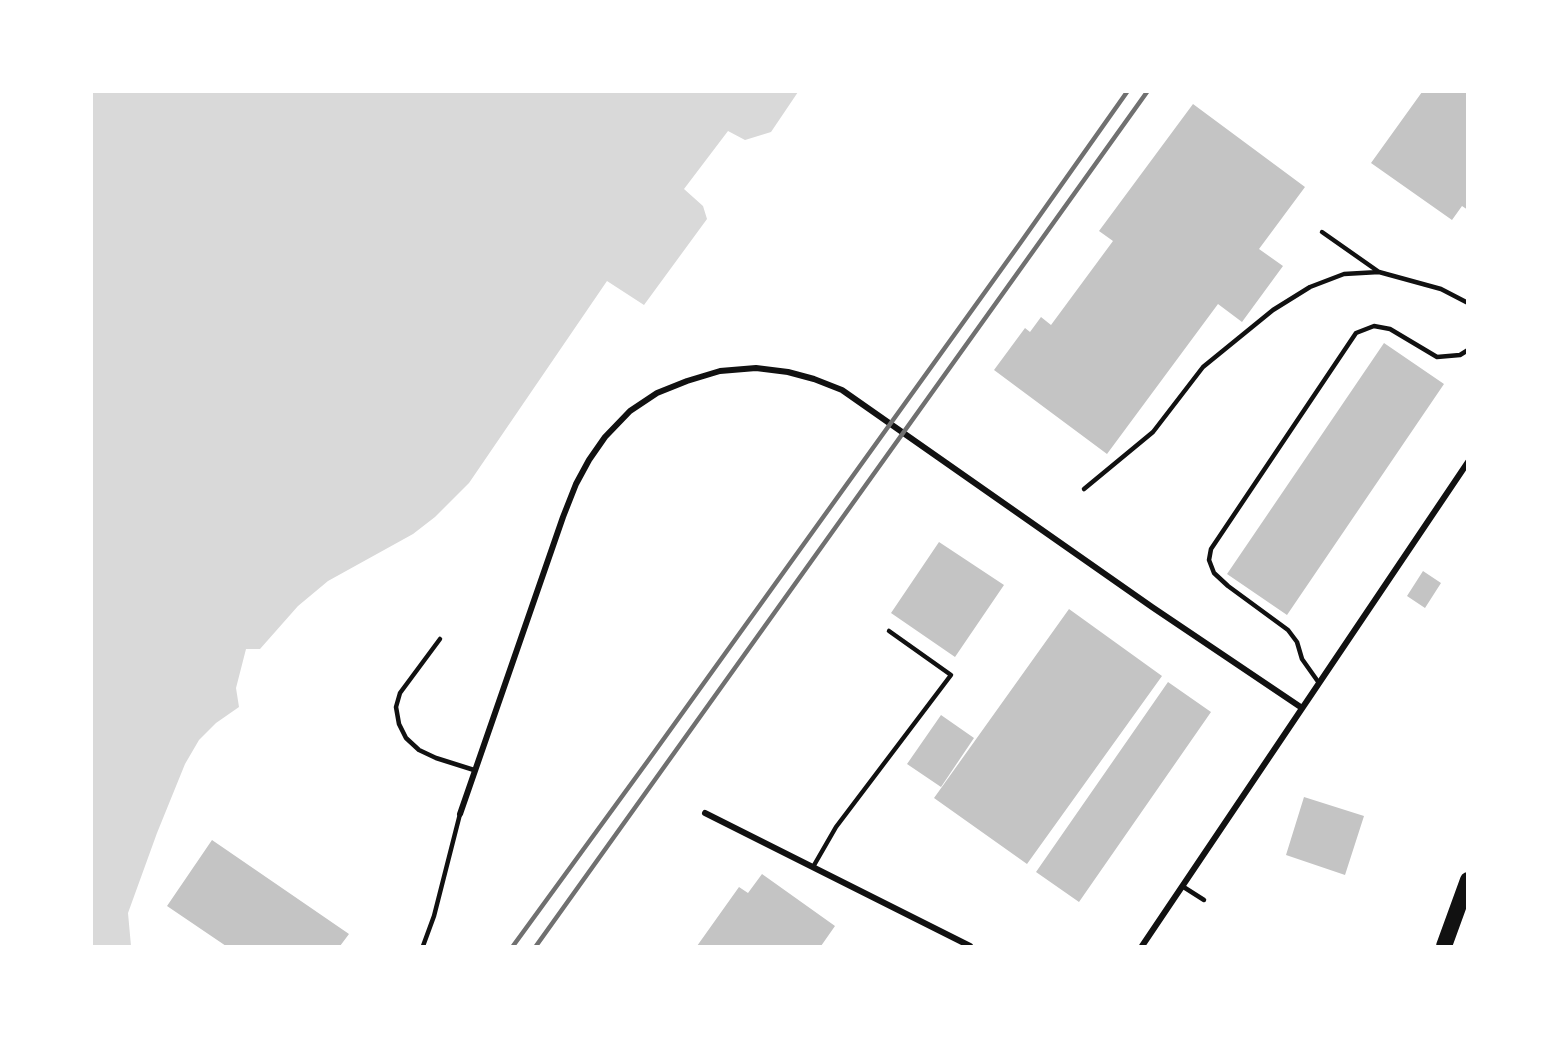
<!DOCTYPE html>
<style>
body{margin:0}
#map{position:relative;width:1559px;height:1038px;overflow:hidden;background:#fff;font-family:"Space Grotesk",sans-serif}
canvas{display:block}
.frame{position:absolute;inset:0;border:93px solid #fff;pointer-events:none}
</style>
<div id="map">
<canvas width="1559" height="1038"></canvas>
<div class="frame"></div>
</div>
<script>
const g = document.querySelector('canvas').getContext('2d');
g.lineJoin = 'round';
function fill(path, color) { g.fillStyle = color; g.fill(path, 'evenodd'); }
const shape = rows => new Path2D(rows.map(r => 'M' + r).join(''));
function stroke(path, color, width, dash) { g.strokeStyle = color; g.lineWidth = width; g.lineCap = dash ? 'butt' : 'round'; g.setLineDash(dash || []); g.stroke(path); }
const water = shape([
 [92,92,798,92,771,132,745,140,728,131,684,189,703,206,707,219,644,305,607,281,469,483,435,517,413,534,328,581,298,606,260,649,246,649,236,688,239,707,216,723,199,740,185,764,157,833,128,913,131,946,92,946]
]);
const building = shape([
 [1422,92,1468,92,1468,210,1462,206,1452,220,1371,163],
 [1193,104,1305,187,1259,249,1283,266,1242,322,1218,304,1107,454,994,370,1025,328,1030,332,1041,317,1051,325,1113,241,1099,231],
 [1384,343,1444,384,1287,615,1227,574],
 [939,542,1004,585,955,657,891,613],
 [1423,571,1441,583,1425,608,1407,596],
 [1069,609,1162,676,1027,864,934,798],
 [1168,682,1211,712,1079,902,1036,872],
 [941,715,974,738,941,787,907,764],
 [1304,797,1364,816,1345,875,1286,855],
 [212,840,349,934,340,946,226,946,167,906],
 [762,874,835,926,821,946,697,946,739,887,748,893]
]);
const service = shape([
 [1322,232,1379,272],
 [1084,489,1153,432,1203,367,1273,310,1310,287,1344,274,1379,272,1441,289,1468,303],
 [440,639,400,693,396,707,399,724,406,738,419,750,436,758,474,770],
 [1319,683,1302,659,1297,642,1288,630,1228,586,1214,573,1209,560,1211,549,1356,333,1374,326,1390,329,1437,357,1460,355,1468,350],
 [813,867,836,827,951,675,889,631],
 [1182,886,1204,900],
 [423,946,434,916,460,814]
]);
const minor = shape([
 [705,813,970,946],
 [460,814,563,517,576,484,589,460,605,437,630,411,657,393,687,381,720,371,756,368,788,372,814,379,842,390,1152,607,1302,708],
 [1142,946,1468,462]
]);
const trunk = shape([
 [1444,946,1468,880]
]);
const rail = shape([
 [513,946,650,758,1021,242,1127,92],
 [536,946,1147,92]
]);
fill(water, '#d9d9d9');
fill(building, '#c4c4c4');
stroke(service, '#111', 4.5);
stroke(minor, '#111', 6);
stroke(trunk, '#111', 16);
stroke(rail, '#707070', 4.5);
</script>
